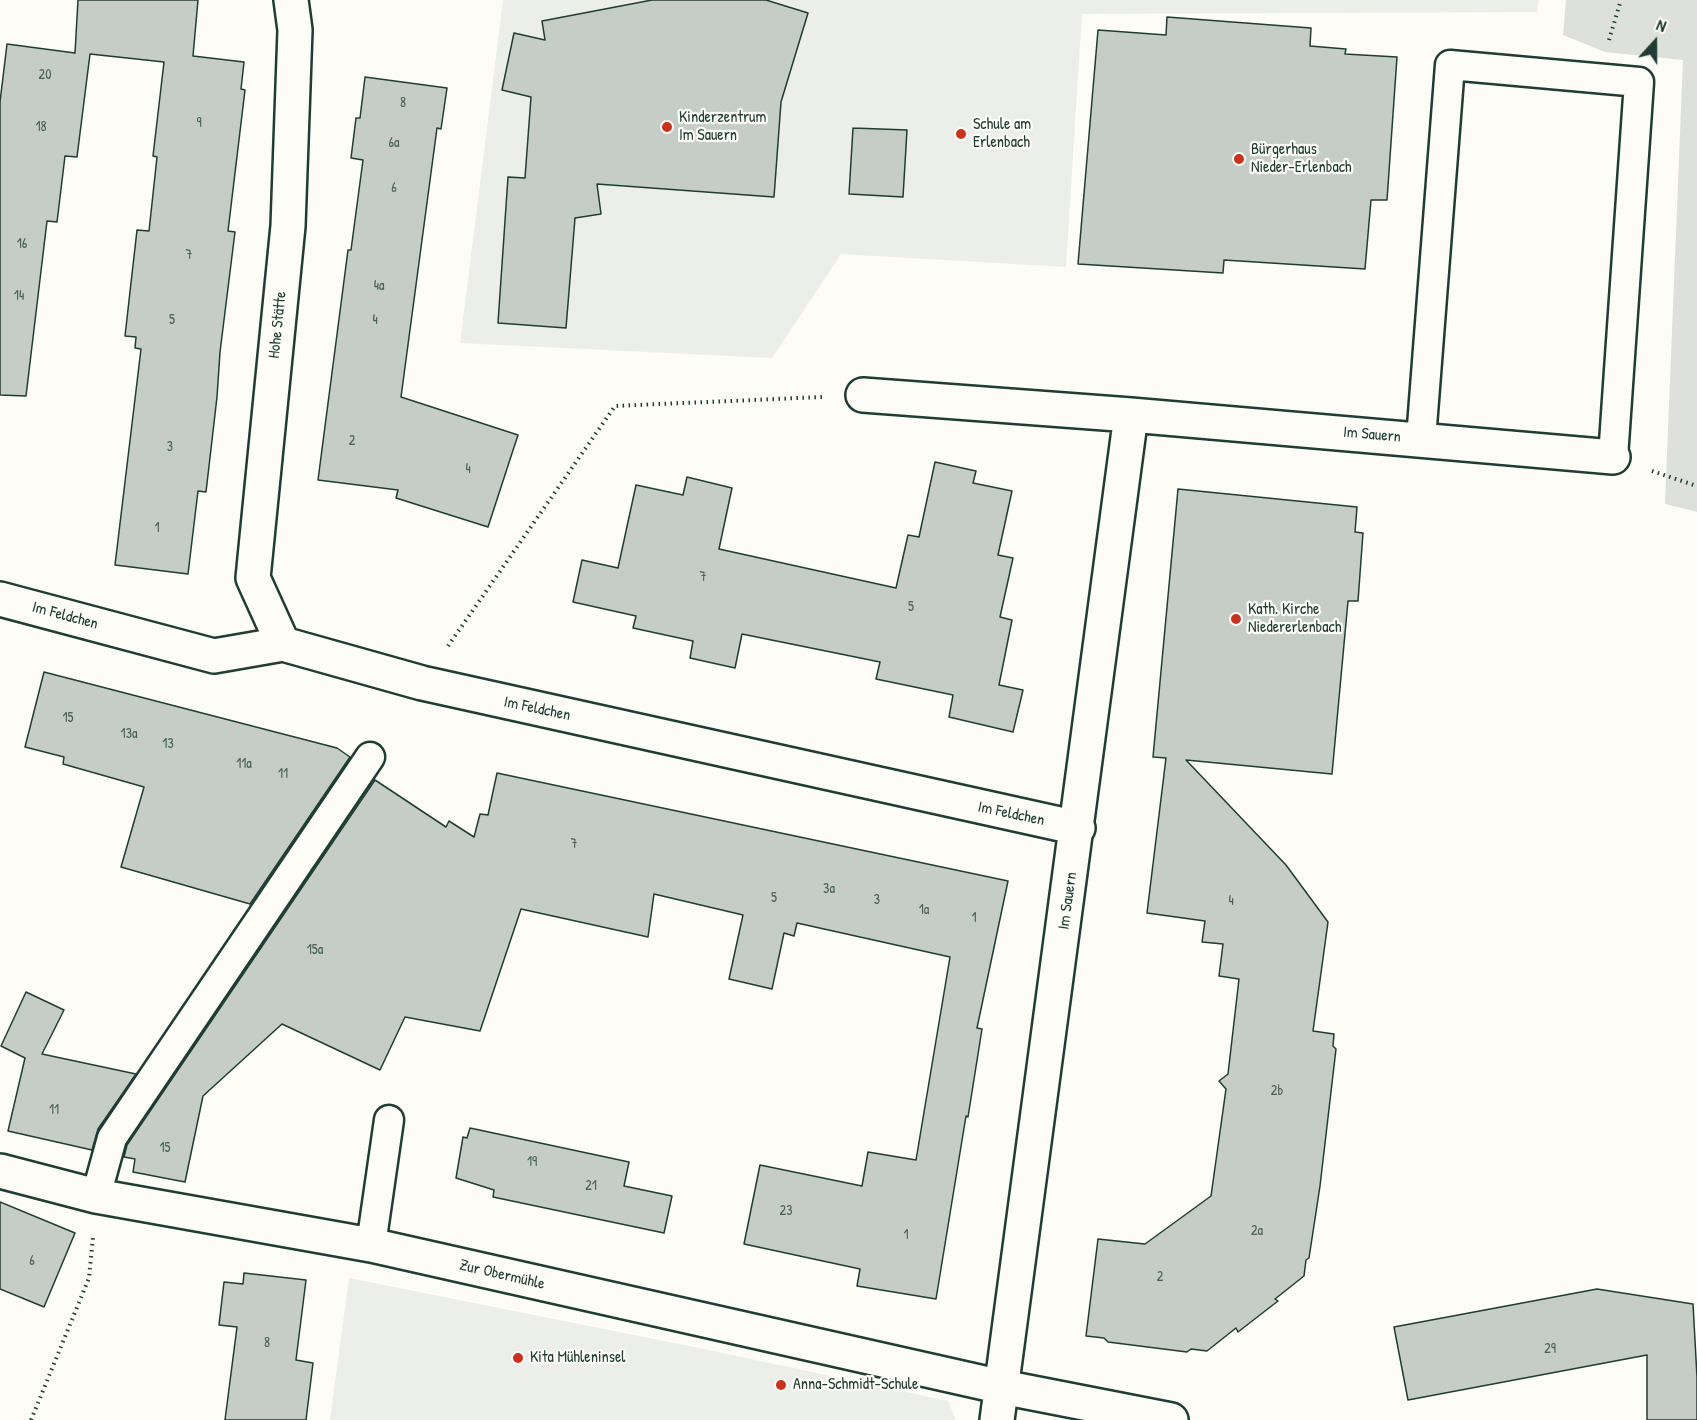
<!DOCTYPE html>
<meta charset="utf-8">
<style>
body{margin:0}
#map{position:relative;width:1697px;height:1420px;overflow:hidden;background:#fdfcf7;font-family:"Patrick Hand",sans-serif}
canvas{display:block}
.north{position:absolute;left:1625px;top:12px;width:60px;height:60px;-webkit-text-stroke:4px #fdfcf7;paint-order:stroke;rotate:21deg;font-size:16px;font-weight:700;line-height:24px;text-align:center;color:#1f3d34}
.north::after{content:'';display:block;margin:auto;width:21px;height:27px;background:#1f3d34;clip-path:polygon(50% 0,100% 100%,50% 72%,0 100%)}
</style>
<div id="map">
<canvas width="1697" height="1420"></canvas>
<div class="north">N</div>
</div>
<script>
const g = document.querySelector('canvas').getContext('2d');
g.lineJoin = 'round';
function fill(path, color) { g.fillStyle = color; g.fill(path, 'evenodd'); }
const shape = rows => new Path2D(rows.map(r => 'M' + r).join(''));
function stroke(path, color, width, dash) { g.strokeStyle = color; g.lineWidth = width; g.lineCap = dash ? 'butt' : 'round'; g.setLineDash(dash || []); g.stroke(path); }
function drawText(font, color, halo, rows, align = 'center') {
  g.font = font + ' "Patrick Hand",sans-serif'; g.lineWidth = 4.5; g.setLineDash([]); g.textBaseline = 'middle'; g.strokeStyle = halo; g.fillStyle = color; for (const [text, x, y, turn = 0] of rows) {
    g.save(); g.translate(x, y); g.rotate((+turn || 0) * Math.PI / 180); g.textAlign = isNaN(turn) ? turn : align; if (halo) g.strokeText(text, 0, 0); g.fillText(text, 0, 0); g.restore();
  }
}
const built = shape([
 [503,0,1539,0,1537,12,1082,14,1066,267,841,254,772,358,460,343],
 [349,1278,699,1348,948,1401,956,1420,330,1420]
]);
const green = shape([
 [1566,0,1697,0,1697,512,1665,504,1683,60,1605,52,1563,35]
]);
const building = shape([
 [78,0,198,0,193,56,244,62,241,89,245,90,228,231,235,232,220,352,217,397,206,492,198,491,188,574,115,565,141,349,135,348,136,337,125,336,137,230,149,231,157,157,153,156,164,62,90,54,77,157,65,156,57,222,47,221,26,396,0,395,0,102,7,44,75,53,78,0],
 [652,0,766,0,808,13,781,102,774,197,597,184,601,214,575,218,566,328,498,323,508,177,525,178,531,97,502,90,514,33,545,40,542,21,652,0],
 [1167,17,1311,28,1310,46,1346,49,1345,54,1397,57,1387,200,1371,200,1365,269,1224,260,1223,273,1078,264,1098,30,1166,35,1167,17],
 [365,77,447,88,441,129,437,128,401,397,518,435,488,527,396,498,398,490,318,480,348,250,351,250,363,160,351,158,356,118,360,118,365,77],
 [853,128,907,130,903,197,849,194,853,128],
 [935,462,976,471,973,483,1012,491,998,555,1013,558,1000,617,1012,620,999,685,1023,690,1013,732,949,717,953,695,876,679,880,662,742,634,735,668,690,658,693,641,633,628,636,616,573,602,582,560,618,568,636,485,683,495,687,477,732,488,719,549,896,588,908,535,919,537,935,462],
 [1178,489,1357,507,1355,532,1363,533,1358,601,1348,601,1332,774,1186,760,1286,865,1328,922,1313,1031,1334,1034,1333,1046,1336,1049,1320,1186,1309,1258,1306,1260,1304,1276,1275,1299,1278,1301,1238,1332,1236,1328,1207,1351,1191,1349,1187,1352,1108,1342,1104,1338,1086,1336,1098,1239,1145,1244,1211,1196,1226,1089,1219,1081,1228,1074,1239,979,1219,976,1223,944,1202,942,1205,921,1147,913,1166,758,1153,757,1178,489],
 [44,672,337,748,350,757,250,904,121,867,144,787,63,764,64,757,25,747,44,672],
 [497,773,1008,881,977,1028,982,1029,968,1117,966,1116,936,1299,857,1286,860,1269,744,1244,760,1165,862,1186,868,1152,916,1160,950,957,797,923,794,936,784,933,772,989,729,979,743,915,654,894,648,937,521,909,480,1031,405,1017,380,1070,282,1024,203,1096,185,1182,133,1172,135,1159,124,1157,127,1145,375,780,446,827,449,821,474,837,480,814,488,815,497,773],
 [26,992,64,1010,42,1054,136,1074,98,1129,92,1150,8,1131,25,1058,1,1046,26,992],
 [470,1128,629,1162,624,1186,672,1196,664,1233,493,1197,494,1190,456,1178,463,1137,467,1138,470,1128],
 [0,1202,75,1233,44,1307,0,1289,0,1202],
 [244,1273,306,1280,296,1360,313,1363,306,1420,225,1420,237,1327,219,1325,224,1282,243,1284,244,1273],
 [1597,1289,1693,1304,1697,1377,1697,1420,1647,1420,1647,1355,1408,1400,1394,1327,1597,1289]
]);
const path = shape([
 [1609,40,1621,0],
 [1652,471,1697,486],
 [448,646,615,406,822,397],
 [31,1420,89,1278,93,1237]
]);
const lane = shape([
 [1421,439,1450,65,1639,82,1613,457],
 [96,1196,112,1138,370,757],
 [371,1245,389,1120]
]);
const street = shape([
 [863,395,1131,415,1613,457],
 [0,599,214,656,283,644,422,683,1078,828],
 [283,644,253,578,288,226,295,30,291,0],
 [0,1171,96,1196,371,1245,1002,1387,1171,1420],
 [997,1420,1131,415]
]);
const markers = [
 [667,127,6,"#c8321e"],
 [961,134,6,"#c8321e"],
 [1239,159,6,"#c8321e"],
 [1236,619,6,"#c8321e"],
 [518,1358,6,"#c8321e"],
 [781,1385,6,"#c8321e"]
];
const numberNames = [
 ["20",45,75],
 ["8",403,103],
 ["9",199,123],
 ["18",41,127],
 ["6a",394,143],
 ["6",394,188],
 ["16",22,244],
 ["7",189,255],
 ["4a",379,286],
 ["14",19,296],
 ["5",172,320],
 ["4",375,320],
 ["2",352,441],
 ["3",170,447],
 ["4",468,469],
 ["1",157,528],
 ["7",703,577],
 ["5",911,607],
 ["15",68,718],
 ["13a",129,734],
 ["13",168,744],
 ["11a",244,764],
 ["11",283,774],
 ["7",574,844],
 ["3a",829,889],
 ["5",774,898],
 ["3",877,900],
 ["4",1231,901],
 ["1a",924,910],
 ["1",974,918],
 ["15a",315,950],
 ["2b",1277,1091],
 ["11",54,1110],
 ["15",165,1148],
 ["19",532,1162],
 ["21",591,1186],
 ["23",786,1211],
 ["2a",1257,1231],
 ["1",906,1235],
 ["6",32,1261],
 ["2",1160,1277],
 ["8",267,1343],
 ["29",1550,1349]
];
const poiNames = [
 ["Kinderzentrum",679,118],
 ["Im Sauern",679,136],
 ["Schule am",973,125],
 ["Erlenbach",973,143],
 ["Bürgerhaus",1251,150],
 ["Nieder-Erlenbach",1251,168],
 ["Kath. Kirche",1248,610],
 ["Niedererlenbach",1248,628],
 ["Kita Mühleninsel",530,1358],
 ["Anna-Schmidt-Schule",793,1385]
];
const streetNames = [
 ["Hohe Stätte",278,325,-84],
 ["Im Sauern",1372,435,5],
 ["Im Feldchen",65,616,15],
 ["Im Feldchen",537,709,12],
 ["Im Feldchen",1011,814,12],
 ["Im Sauern",1068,901,-82],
 ["Zur Obermühle",502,1275,13]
];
fill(built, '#eceee9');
fill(green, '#dde0db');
fill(building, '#c6cdc7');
stroke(building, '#1f3d34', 1.5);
stroke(lane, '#1f3d34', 33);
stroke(street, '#1f3d34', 38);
stroke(path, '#1f3d34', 4, [1.5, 4.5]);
stroke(lane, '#fdfcf7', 28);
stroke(street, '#fdfcf7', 33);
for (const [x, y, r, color] of markers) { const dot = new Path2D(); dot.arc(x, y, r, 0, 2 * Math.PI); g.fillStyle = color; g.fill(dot); stroke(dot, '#fdfcf7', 2); }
drawText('14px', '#496159', null, numberNames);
drawText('16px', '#1f3d34', '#fdfcf7', poiNames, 'left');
drawText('16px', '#1f3d34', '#fdfcf7', streetNames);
</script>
